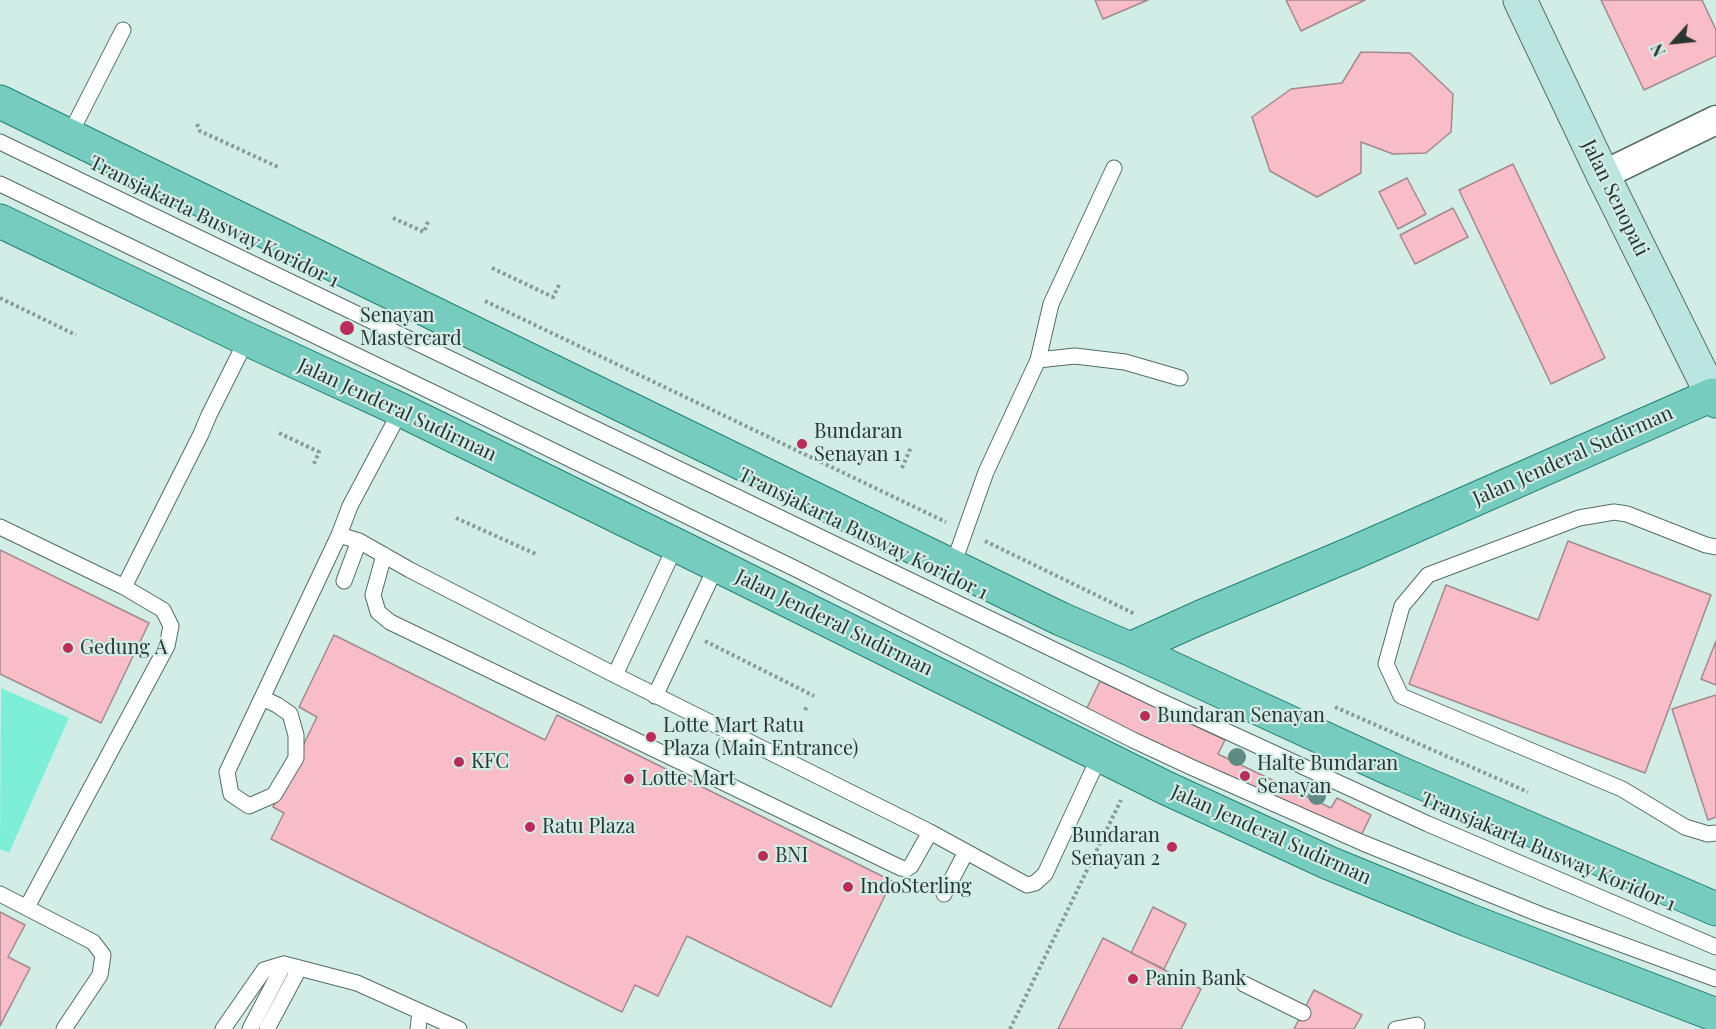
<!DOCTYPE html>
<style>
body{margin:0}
#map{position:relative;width:1716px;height:1029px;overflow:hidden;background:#d2ece6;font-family:"Playfair Display",serif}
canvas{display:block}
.north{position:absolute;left:1644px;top:12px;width:60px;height:60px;-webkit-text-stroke:4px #d2ece6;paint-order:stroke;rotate:243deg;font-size:16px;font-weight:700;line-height:24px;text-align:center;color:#2a3532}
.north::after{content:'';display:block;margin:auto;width:21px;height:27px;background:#2a3532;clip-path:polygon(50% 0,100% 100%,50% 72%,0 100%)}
</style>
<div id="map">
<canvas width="1716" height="1029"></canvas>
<div class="north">N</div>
</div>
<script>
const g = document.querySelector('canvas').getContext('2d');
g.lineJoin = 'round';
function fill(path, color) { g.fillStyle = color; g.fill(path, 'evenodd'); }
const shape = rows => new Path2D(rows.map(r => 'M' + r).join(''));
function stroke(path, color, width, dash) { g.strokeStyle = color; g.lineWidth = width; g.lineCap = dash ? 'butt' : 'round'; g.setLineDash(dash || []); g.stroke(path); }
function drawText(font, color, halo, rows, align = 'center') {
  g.font = font + ' "Playfair Display",serif'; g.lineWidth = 4.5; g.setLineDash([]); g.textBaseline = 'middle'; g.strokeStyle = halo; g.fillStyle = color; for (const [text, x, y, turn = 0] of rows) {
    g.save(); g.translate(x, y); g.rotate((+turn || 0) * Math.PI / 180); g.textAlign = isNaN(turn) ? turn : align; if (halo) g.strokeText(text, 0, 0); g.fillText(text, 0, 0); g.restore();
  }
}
const green = shape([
 [1,688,69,718,9,853,0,849]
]);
const building = shape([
 [1095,0,1148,0,1103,19,1095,0],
 [1286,0,1365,0,1301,31,1286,0],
 [1601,0,1702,0,1716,30,1716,56,1644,90,1601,0],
 [1361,52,1410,53,1453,94,1451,132,1426,153,1393,154,1361,142,1361,173,1317,197,1270,171,1252,117,1291,89,1342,83,1361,52],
 [1513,164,1605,358,1551,384,1459,190,1513,164],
 [1407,178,1426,214,1398,229,1379,192,1407,178],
 [1453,208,1468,237,1415,264,1400,235,1453,208],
 [1568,541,1711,595,1645,773,1409,684,1446,585,1538,620,1568,541],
 [0,550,149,623,101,723,0,674,0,550],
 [334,635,545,740,557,715,892,881,831,1007,687,936,658,996,635,985,622,1012,271,839,284,813,273,807,317,717,299,707,334,635],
 [1716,641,1716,685,1701,679,1716,641],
 [1100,681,1225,740,1218,754,1331,808,1337,798,1371,815,1359,840,1086,710,1100,681],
 [1716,695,1716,817,1708,820,1672,709,1716,695],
 [1153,907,1186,924,1164,969,1131,953,1153,907],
 [0,912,25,925,8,957,30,968,0,1026,0,912],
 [1103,938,1201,989,1181,1029,1058,1029,1103,938],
 [1314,990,1362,1015,1354,1029,1294,1029,1314,990]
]);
const path = shape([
 [197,124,200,131,278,167],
 [393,218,424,232,429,219],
 [492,268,553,297,560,283],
 [0,298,76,335],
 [485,301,946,522],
 [279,433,319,452,313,466],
 [902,468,911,447],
 [456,518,538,555],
 [985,541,1135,614],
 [705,641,814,696],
 [1335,707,1528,792],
 [805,710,807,706],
 [1010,1029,1121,800]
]);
const lane = shape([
 [69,136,123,30],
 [0,142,1154,698,1428,824,1716,947],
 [0,184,459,405,798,570,1133,740,1191,767,1363,843,1539,914,1716,979],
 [1038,360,1075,356,1125,362,1180,378],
 [0,527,124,587,163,610,171,626,167,646,27,907],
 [339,535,359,541,410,570,615,675,930,832,1027,885,1035,883,1045,874,1100,755],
 [1716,547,1706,545,1627,514,1614,512,1579,518,1428,575,1402,606,1386,664,1401,696,1622,789,1685,827,1708,834,1716,833],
 [384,555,373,595,378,612,390,622,901,868,906,869,911,866,930,832],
 [953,565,986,472,1038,360,1051,304,1114,168],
 [344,581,359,541],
 [124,587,201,434,209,415,247,339],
 [615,675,676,545],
 [655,696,717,565],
 [262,698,277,705,290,714,296,735,296,758,274,795,249,806,231,794,227,772,339,535,350,506,401,410],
 [0,894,93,942,103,955,100,975,64,1029],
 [944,894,966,852],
 [1244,984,1303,1013],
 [223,1029,264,970,284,964,357,983,459,1029],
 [250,1029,284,964],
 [267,1029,299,969],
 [418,1029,420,1012],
 [1396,1029,1417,1025]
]);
const street = shape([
 [1603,175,1716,120]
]);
const secondary = shape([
 [1520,0,1603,175,1712,395]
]);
const primary = shape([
 [0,102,1061,619,1130,649,1395,771,1716,909],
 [0,221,247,339,401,410,676,545,1166,788,1329,863,1468,920,1716,1015],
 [1130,649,1201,617,1353,553,1712,395,1716,401]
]);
const trees = [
 [1237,757],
 [1317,796]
];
const markers = [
 [347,328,8,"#bb2c5b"],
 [802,444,6,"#bb2c5b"],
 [68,648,6,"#bb2c5b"],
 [1145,716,6,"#bb2c5b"],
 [651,737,6,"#bb2c5b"],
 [459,762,6,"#bb2c5b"],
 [1245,776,6,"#bb2c5b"],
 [629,779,6,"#bb2c5b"],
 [530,827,6,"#bb2c5b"],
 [1172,847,6,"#bb2c5b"],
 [763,856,6,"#bb2c5b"],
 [848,887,6,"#bb2c5b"],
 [1133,979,6,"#bb2c5b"]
];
const streetNames = [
 ["Jalan Senopati",1615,198,64],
 ["Transjakarta Busway Koridor 1",214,222,26],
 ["Jalan Jenderal Sudirman",397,410,25],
 ["Jalan Jenderal Sudirman",1573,456,-24],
 ["Transjakarta Busway Koridor 1",863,534,26],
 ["Jalan Jenderal Sudirman",834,623,26],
 ["Jalan Jenderal Sudirman",1271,835,24],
 ["Transjakarta Busway Koridor 1",1548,852,23]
];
const poiNames = [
 ["Senayan",360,316],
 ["Mastercard",360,339],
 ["Bundaran",814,432],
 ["Senayan 1",814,455],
 ["Gedung A",80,648],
 ["Bundaran Senayan",1157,716],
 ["Lotte Mart Ratu",663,726],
 ["Plaza (Main Entrance)",663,749],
 ["KFC",471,762],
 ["Halte Bundaran",1257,764],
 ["Senayan",1257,787],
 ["Lotte Mart",641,779],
 ["Ratu Plaza",542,827],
 ["Bundaran",1160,836,"right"],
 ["Senayan 2",1160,859,"right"],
 ["BNI",775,856],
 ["IndoSterling",860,887],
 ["Panin Bank",1145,979]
];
fill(green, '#7defd9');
fill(building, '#f9bdc8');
stroke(building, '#a18a8e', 1.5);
stroke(lane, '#556d67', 17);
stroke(street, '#556d67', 31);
stroke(secondary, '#556d67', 35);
stroke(primary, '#228173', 35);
stroke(path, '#889c97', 4, [3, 3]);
stroke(lane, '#fff', 15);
stroke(street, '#fff', 28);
stroke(secondary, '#bbe6e0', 33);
stroke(primary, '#77ccc0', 33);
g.fillStyle = '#5e8b83';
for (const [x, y] of trees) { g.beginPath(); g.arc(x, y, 9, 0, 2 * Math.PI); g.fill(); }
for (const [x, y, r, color] of markers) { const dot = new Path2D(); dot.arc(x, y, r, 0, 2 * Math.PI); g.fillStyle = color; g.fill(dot); stroke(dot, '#d2ece6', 2); }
drawText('20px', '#2a3532', '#d2ece6', streetNames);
drawText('20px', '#2a3532', '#d2ece6', poiNames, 'left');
</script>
